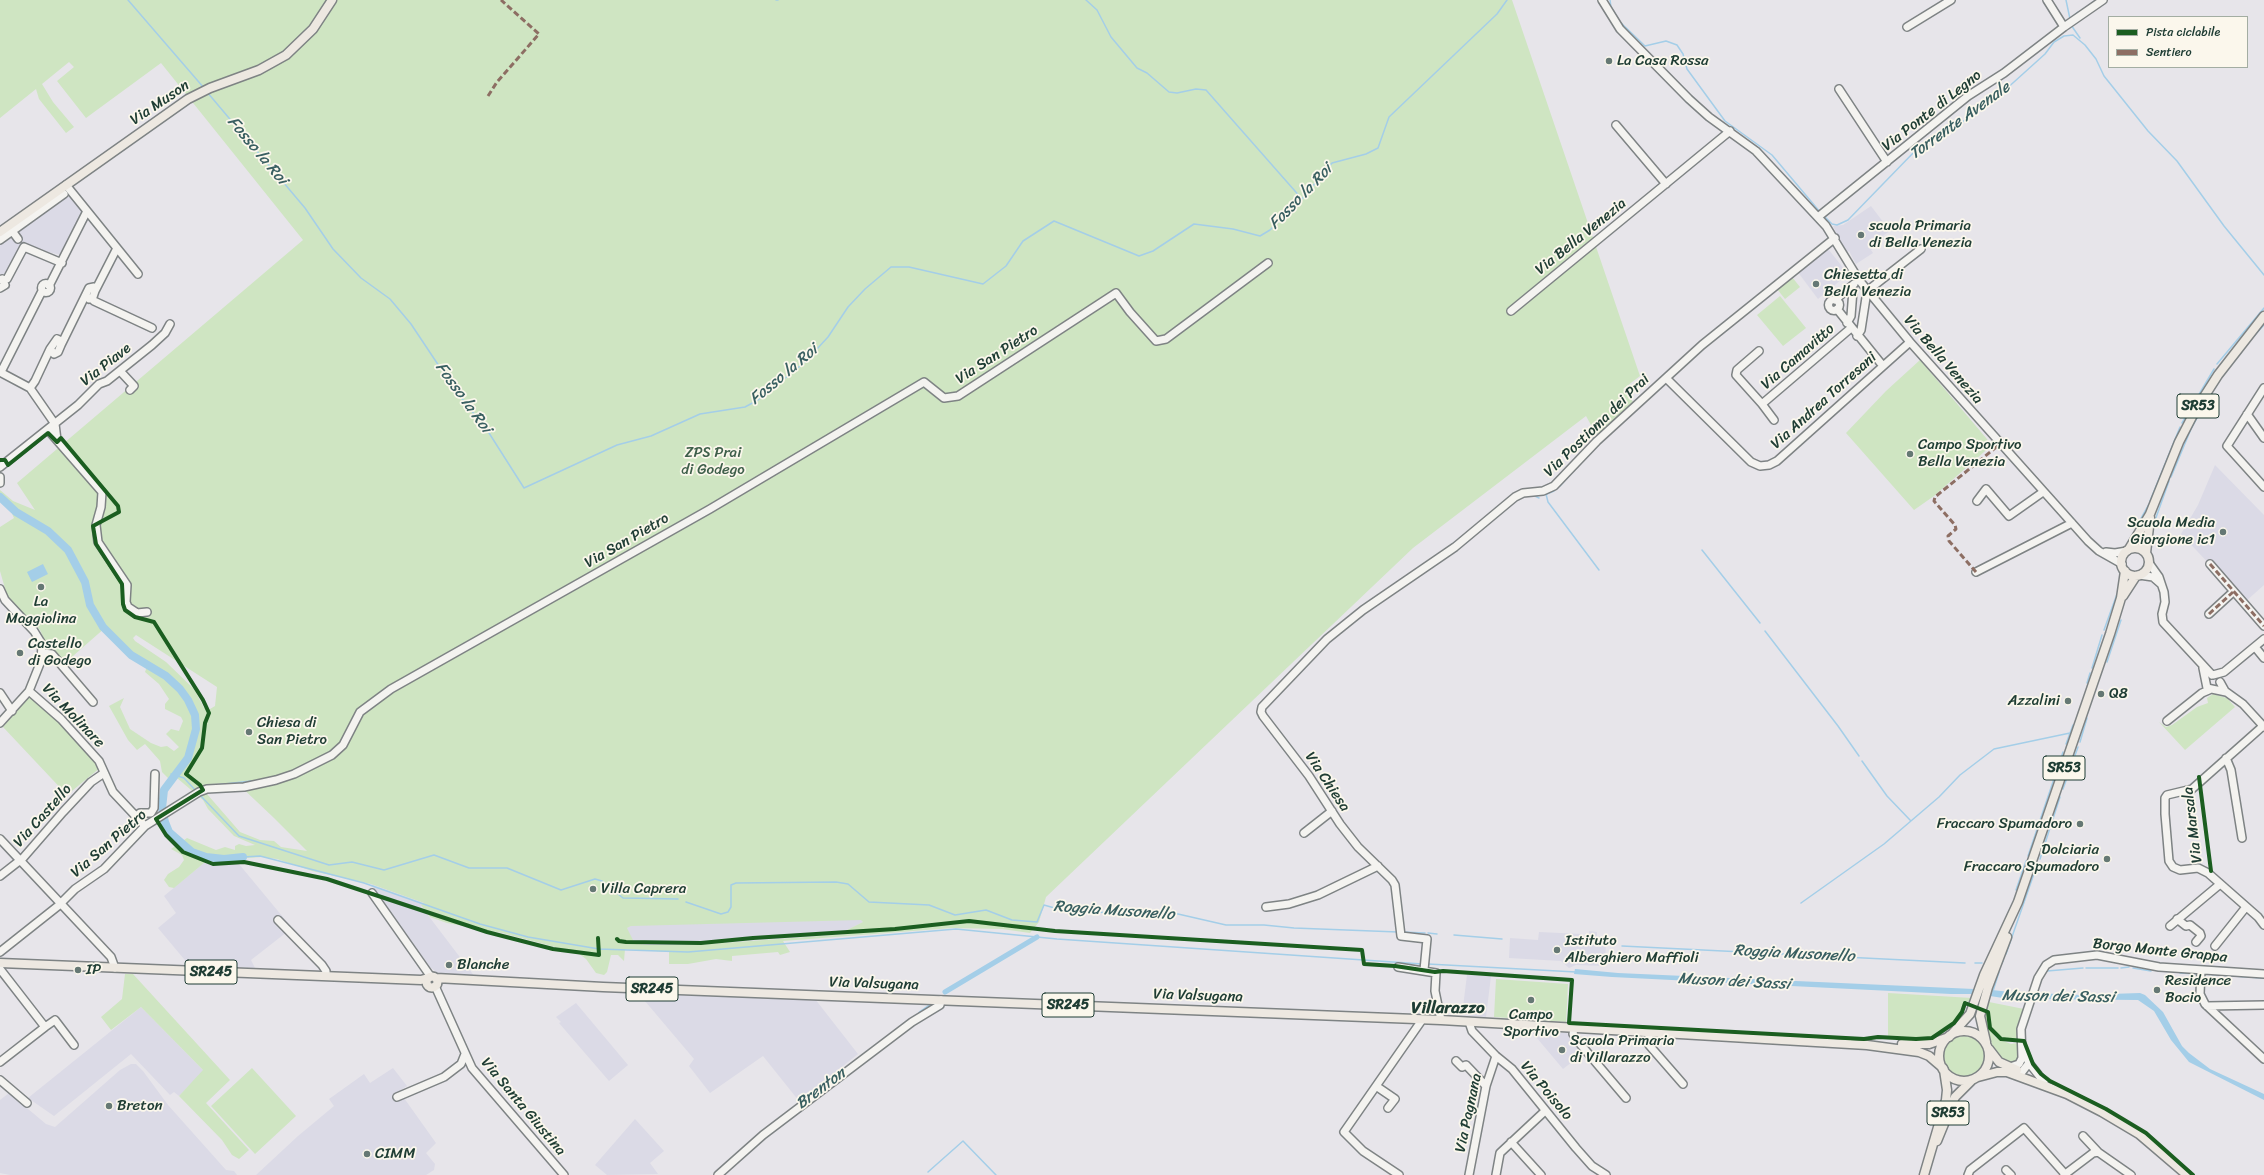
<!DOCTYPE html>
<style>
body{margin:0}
#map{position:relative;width:2264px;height:1175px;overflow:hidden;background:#e7e5ea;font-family:Sriracha,sans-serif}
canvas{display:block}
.legend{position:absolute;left:2108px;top:16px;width:140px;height:52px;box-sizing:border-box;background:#fbf7ec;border:1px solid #a3ada2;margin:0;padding:5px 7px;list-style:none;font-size:12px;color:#1f3d34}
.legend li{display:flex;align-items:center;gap:8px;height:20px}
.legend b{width:20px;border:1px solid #a3ada2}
</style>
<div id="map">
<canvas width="2264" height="1175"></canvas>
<ul class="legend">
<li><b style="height:5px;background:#1b5e20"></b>Pista ciclabile</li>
<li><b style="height:5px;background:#8d6e63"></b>Sentiero</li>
</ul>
</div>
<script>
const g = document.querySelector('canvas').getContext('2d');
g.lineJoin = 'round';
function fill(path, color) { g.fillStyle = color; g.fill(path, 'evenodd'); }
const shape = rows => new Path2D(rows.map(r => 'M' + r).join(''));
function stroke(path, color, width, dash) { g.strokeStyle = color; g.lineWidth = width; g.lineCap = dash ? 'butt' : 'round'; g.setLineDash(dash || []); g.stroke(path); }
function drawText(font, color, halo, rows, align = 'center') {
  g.font = font + ' Sriracha,sans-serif'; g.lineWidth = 3.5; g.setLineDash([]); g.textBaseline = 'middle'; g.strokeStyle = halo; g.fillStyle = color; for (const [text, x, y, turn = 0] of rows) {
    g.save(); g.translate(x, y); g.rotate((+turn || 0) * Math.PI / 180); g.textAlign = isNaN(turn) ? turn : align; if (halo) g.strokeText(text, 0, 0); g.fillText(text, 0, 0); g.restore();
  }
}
const built = shape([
 [68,191,88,211,61,255,22,246,4,274,0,274,0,239],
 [1871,206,1890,231,1878,239,1881,243,1871,250,1873,253,1856,264,1849,251,1846,253,1833,226,1843,225],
 [1826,249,1829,250,1848,274,1818,299,1797,271],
 [2215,465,2264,515,2264,585,2245,602,2181,534,2198,505],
 [210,858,227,859,234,858,292,928,251,960,255,968,189,965,158,928,176,913,164,896],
 [371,884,424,903,421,906,475,977,440,975,430,967],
 [858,913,863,922,847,930,848,934,695,945,647,945,628,943,627,928,643,920],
 [1589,931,1597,932,1597,936,1606,938,1605,966,1576,965,1569,968,1561,961,1509,958,1510,938,1538,940,1539,932,1582,934,1582,943,1589,943],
 [1467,975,1491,976,1486,1017,1462,1015],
 [639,994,815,999,858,1054,799,1101,763,1056,710,1093,689,1066,694,1059],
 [576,1003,628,1065,609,1081,559,1023,561,1022,556,1017],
 [141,1007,204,1071,179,1096,174,1092,170,1095,131,1054,54,1116,28,1098],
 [1531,1031,1567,1033,1581,1055,1563,1069],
 [131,1064,136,1064,143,1071,168,1105,226,1170,234,1171,237,1175,10,1175,0,1173,0,1100,9,1093,46,1124,55,1127,120,1070],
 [393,1068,407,1086,399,1091,436,1143,426,1153,435,1164,434,1170,426,1175,256,1175,298,1136,334,1106,329,1099,364,1074,370,1083],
 [635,1119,664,1151,650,1163,658,1174,607,1175,595,1165]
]);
const green = shape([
 [0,0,1512,0,1640,376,1623,389,1634,403,1603,431,1596,434,1586,416,1413,548,1046,897,1039,922,1030,933,1002,929,952,928,783,941,790,952,780,955,778,952,732,956,732,961,716,959,688,964,669,964,669,952,625,949,624,961,618,955,611,955,607,972,604,975,596,973,586,959,578,953,502,933,447,923,430,917,421,905,424,903,371,884,312,871,277,859,262,857,217,860,210,858,174,888,169,887,164,880,168,874,179,867,184,860,182,855,171,849,187,838,216,850,225,847,235,850,235,846,239,844,246,846,255,845,234,836,208,809,203,800,177,778,168,778,162,772,160,761,145,744,137,750,128,740,109,706,124,698,120,707,130,729,151,743,161,747,167,746,174,751,179,747,166,734,171,729,179,731,183,721,181,717,165,709,165,704,169,699,159,684,145,672,148,664,127,648,106,627,65,663,52,649,49,650,40,630,8,599,0,571,0,527,14,518,9,507,0,500,0,490,13,501,35,510,17,483,303,240,161,63,86,118,57,81,74,67,69,62,42,84,53,102,74,127,66,133,39,99,36,89,0,118],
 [136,635,217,687,215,706,210,709,204,708,194,689,166,662,135,641,133,638],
 [237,783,274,818,307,851,281,847,274,841,260,840,240,832,207,794,213,790,202,788,210,784],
 [861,920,863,922,847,930,848,934,695,945,647,945,628,943,633,940,627,928,631,926],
 [1792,277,1800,287,1785,299,1777,289],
 [1780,296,1806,328,1783,346,1757,315],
 [1920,360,1992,445,1934,496,1914,510,1846,433,1886,391],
 [2213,694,2227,698,2235,707,2185,750,2159,722,2166,727,2172,725,2197,707,2208,703,2207,698],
 [29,697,39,702,60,722,100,768,67,795,3,727],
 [125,974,133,974,230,1080,206,1103,249,1150,239,1159,232,1155,222,1140,179,1096,203,1070,141,1007,111,1030,101,1017,122,999],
 [1496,979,1568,984,1566,1022,1494,1017],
 [1888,993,1972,998,1970,1002,1965,1001,1958,1017,1947,1028,1931,1037,1917,1038,1888,1036],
 [1989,1002,2024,1009,2019,1023,2018,1040,2002,1038,1993,1030,1990,1024,1990,1010,1986,1009],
 [1984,1011,1987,1013,1990,1030,1996,1038,2011,1044,2018,1043,2021,1055,2018,1061,2013,1065,2002,1062,1995,1052,1984,1024],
 '1944 1056a20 20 0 1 1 40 0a20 20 0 1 1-40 0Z',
 [252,1068,296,1116,255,1154,211,1106]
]);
const water = shape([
 [43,564,48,574,32,582,27,572],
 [1575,969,1618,973,1974,989,1972,994,1951,994,1612,977,1574,974],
 [1992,990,2001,991,2029,994,2027,999,2003,998,1990,996],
 [2035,993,2080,995,2140,993,2145,995,2163,1012,2182,1046,2189,1053,2210,1069,2264,1094,2264,1100,2189,1062,2171,1040,2154,1011,2138,1000,2032,999]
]);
const stream = shape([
 [128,0,204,88],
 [776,0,778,0],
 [1086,0,1097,10,1111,37,1137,68,1147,73,1169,92,1177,93,1196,89,1206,90,1302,199],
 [1610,0,1611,7,1620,22,1645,46,1666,41,1677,45,1683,54,1687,69,1725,121,1772,155,1820,212],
 [2066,0,2070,19],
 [2082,10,2096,0],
 [2072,17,2078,12],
 [2071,25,2080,38],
 [207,92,305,208,333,249,361,278,390,299,411,324,453,387,489,433,524,488,617,445,651,436,700,414,745,407,758,400,805,362,828,337,848,307,865,289,891,267,909,267,983,284,1006,266,1023,241,1054,221,1139,256,1153,251,1194,224,1233,229,1260,236,1270,230,1302,199,1332,163,1366,154,1378,148,1389,117,1497,14,1507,0],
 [1824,216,1832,224,1837,225,1848,220,1916,150,1953,129,2004,91,2045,54,2054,42,2064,36,2073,35,2085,45,2096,59,2104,76,2148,131,2177,161,2224,226,2264,275],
 [2252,338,2264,325],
 [2217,364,2264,308],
 [2220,379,2225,373],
 [2182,423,2214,369],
 [2171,477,2191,429,2208,398],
 [1560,486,1577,467],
 [1546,494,1548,502,1599,570],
 [1547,494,1554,491],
 [1533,495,1539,498],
 [2150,501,2180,427],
 [2153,526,2169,481],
 [2136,527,2149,504],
 [1466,543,1494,518],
 [1702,550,1760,623],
 [2104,630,2117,594],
 [1765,631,1838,726,1859,756],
 [2107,662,2121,620],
 [2092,668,2102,635],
 [2087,683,2090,673],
 [2080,742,2087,718],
 [2066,744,2073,725],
 [1862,761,1887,796,1910,820],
 [171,774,184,778,197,792],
 [207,786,251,781],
 [2063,789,2078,747],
 [199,794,239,836,329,865,352,862,384,870,434,855,469,868,507,868,561,890,595,879,602,881,623,898,678,899],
 [2028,856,2063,752],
 [243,857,260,856,364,883,480,924,528,937,599,949,688,952,956,929,1057,939,1422,964],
 [2040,859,2060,797],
 [2016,890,2026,861],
 [686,902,721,914,728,912,731,907,731,885,736,883,836,882,848,884,869,902,929,905,955,915,986,910,1012,920,1037,922,1044,905,1058,909,1123,914,1150,914,1165,911,1226,925,1264,925,1294,928,1398,932],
 [1801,903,1884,844,1939,797,1960,775,1994,749,2070,733],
 [1402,932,1425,933],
 [1428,933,1437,934],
 [1454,935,1502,939],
 [1622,946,1965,963],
 [2006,954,2037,865],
 [1975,963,1982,963],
 [1428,964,1576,972],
 [2001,965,2003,961],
 [2086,968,2118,968],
 [2121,968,2129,967],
 [2133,968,2151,971],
 [2047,971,2083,968],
 [2180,973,2198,974],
 [2204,974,2262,978],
 [1993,991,1999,972],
 [928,1172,963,1141,996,1175]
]);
const canal = shape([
 [945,992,1037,937],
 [921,1013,931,1006]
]);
const river = shape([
 [0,497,16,512,48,531,68,550,85,582,90,605,103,627,131,655,166,676,180,689,188,700,195,715,196,729,188,758,164,790,162,808,165,822,169,832,192,852,206,857,224,859,243,857]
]);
const minor = shape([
 [1602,0,1620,29,1689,99,1709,117,1756,151,1826,226,1859,280,1910,342,2088,541,2099,551,2122,564],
 [2047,0,2064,27],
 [1907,27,1951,0],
 [1839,89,1887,162],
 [1616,125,1666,184],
 [66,185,138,274],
 [1818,217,1968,96,2004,73,2064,27,2103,0],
 [10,228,18,239],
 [0,240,64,194],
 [4,280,7,279,24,247,62,263],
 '41.5 288a4.5 4.5 0 1 1 9 0a4.5 4.5 0 1 1-9 0Z',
 [49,286,87,211],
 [0,288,5,285,2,279],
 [95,291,117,248],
 [1867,291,1921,249],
 [91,298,94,301,152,328],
 '1828.5 305a5.5 5.5 0 1 1 11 0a5.5 5.5 0 1 1-11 0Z',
 [1835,300,1854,284],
 [1837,309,1883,366],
 [1511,311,1730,131],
 [1847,323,1851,316,1853,290,1851,287],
 [1857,336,1861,330,1867,291],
 [57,339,61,341,61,345,58,352,54,354,50,349,57,339],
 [61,345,89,288,94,287,95,291,93,297,89,299,86,295],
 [1759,351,1737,370,1736,375,1762,404,1851,328],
 [120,371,134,386,130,390],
 [0,372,30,388,55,424,57,440],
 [1,372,42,291],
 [1666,378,1751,462,1760,466,1769,465,1777,461,1910,342],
 [30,388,35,381,50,349],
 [2264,388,2227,446,2264,487],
 [1762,404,1774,420],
 [2247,414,2264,438],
 [48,430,102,492,101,507,96,525,98,542,127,585,126,602,128,607,137,613,147,612],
 [0,467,78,405,99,384,107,381,152,345,165,333,170,324],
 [0,477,0,483],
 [1977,501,1986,489,2009,516,2043,492],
 [2106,552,2115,553,2127,551],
 [2149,563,2159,577,2164,592,2165,602,2162,614,2163,622,2212,675],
 [2210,564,2264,626],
 [1976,572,2072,523],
 [2139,575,2153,577,2161,584],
 [0,589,5,600,34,631,42,644,41,661,29,691,61,719,99,761,113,792,145,826],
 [2209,614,2233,592],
 [2255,647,2264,658],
 [43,653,52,654,93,702],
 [2203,668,2207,688,2226,692],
 [2213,675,2224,672,2264,639],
 [2220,682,2225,691,2243,704,2264,727],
 [0,693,12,711],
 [2167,721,2202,693,2209,690],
 [0,723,29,691],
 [2263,726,2192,789,2167,795,2165,798,2165,814,2169,861,2173,867,2180,870,2198,868,2208,873,2258,917,2264,925],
 [2226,758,2231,770,2242,838],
 [135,817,140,813,151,813,154,808,155,774],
 [1304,833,1332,811],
 [0,839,111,957,115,968],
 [0,876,23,858,63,812,91,782,104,773],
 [372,893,431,977],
 [1266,907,1289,904,1318,895,1378,866],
 [2177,919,2186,926,2190,925,2200,933,2201,936,2196,942],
 [278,920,322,965,326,971,326,976],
 [2170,926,2219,885],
 [2215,946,2246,907],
 [0,952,58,906,75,889,104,869,145,826,199,792,207,789,244,787,276,780,294,774,332,755,343,745,360,712,391,689,710,509,924,382,944,398,958,396,1116,293,1130,312,1156,341,1166,339,1268,263],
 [1398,967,1436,973,1435,991,1441,1020],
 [0,969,45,1027,0,1062],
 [1424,970,1427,939,1401,936,1395,885,1392,880,1358,847,1340,824,1309,776,1263,716,1261,712,1262,707,1327,639,1363,610,1455,547,1515,497,1523,493,1543,491,1554,486,1597,441,1702,345,1835,238],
 [2201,970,2200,994,2205,1004,2264,1059],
 [435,986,472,1068,564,1175],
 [2207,1006,2264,1005],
 [1469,1022,1472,1031,1496,1056,1512,1069,1576,1148,1592,1166,1606,1175],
 [45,1027,55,1020,74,1045],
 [1574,1028,1573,1034,1576,1039,1626,1098],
 [1649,1032,1649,1045,1683,1084],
 [2024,1052,2029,1063,2044,1082],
 [1456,1061,1462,1067,1466,1065,1486,1086],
 [2010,1067,2019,1064,2022,1058,2021,1029,2038,978,2046,965,2054,960,2097,955,2159,967,2264,974],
 [2013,1071,2019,1073,2022,1072,2029,1063],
 [0,1080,27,1103],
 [1376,1086,1395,1099,1388,1108],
 [397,1097,444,1077,461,1064,465,1054],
 [2083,1136,2098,1152],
 [1511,1142,1541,1175],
 [2006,1170,2011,1175],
 [718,1175,763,1135,912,1022,940,1005,941,1000],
 [1399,1175,1363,1151,1344,1132,1422,1020],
 [1469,1175,1486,1086,1496,1056],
 [1496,1175,1500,1153,1545,1111],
 [1968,1175,1970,1170,2024,1128,2065,1174],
 [2064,1175,2093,1153,2098,1152,2131,1175]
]);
const major = shape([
 [0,232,188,99,210,88,259,70,286,55,313,29,332,0],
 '2121 562a14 14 0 1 1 28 0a14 14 0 1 1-28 0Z',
 [2129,549,2150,514,2179,442,2195,411,2218,375,2264,316],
 [2146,553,2150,518],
 [2123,596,2136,576],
 [0,963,421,980,428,978],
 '426.5 982a5.5 5.5 0 1 1 11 0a5.5 5.5 0 1 1-11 0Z',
 [436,978,603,987,1441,1020,1867,1045,1919,1052,1929,1056,1943,1068],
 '1939 1056a25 25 0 1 1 50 0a25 25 0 1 1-50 0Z',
 [1951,1035,1970,1014,1984,975,2018,902,2110,634,2121,598,2125,571],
 [1986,1042,1980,1016,1988,987,2007,937],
 [1902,1044,1929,1044,1949,1037],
 [1989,1049,1999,1062,2017,1070],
 [1978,1077,1997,1072,2007,1072,2067,1094,2102,1112,2139,1134,2187,1175],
 [1937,1141,1955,1097,1972,1080],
 [1924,1175,1946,1100,1947,1090,1944,1070]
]);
const quiet = shape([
 [488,96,497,82,539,34,501,0],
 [2210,564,2264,626],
 [1976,572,1949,541,1948,536,1956,529,1955,525,1934,501,1935,497,2000,444],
 [2209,614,2233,592]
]);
const cycleway = shape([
 [0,460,5,460,8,465,48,433,57,442,61,438,118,506,119,512,93,526,96,544,122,584,123,604,125,610,135,617,154,622,203,700,209,713,205,723,202,748,186,774,200,785,203,790,156,819,166,835,183,852,213,864,244,862,327,879,487,932,553,949,599,955,598,938],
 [2199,777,2211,871],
 [617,939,619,941,626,942,701,943,753,938,895,929,969,921,1055,931,1362,950,1364,964,1395,966,1435,972,1443,971,1572,980,1569,1023,1864,1039,1878,1037,1916,1039,1932,1038,1954,1023,1962,1012,1965,1003,1988,1012,1990,1028,2001,1039,2024,1041,2033,1064,2041,1074,2050,1081,2106,1109,2146,1133,2193,1175]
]);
const markers = [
 [1609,61,4,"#657874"],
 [1861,235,4,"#657874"],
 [1816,284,4,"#657874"],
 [1910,454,4,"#657874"],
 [2223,532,4,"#657874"],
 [41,587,4,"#657874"],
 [20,653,4,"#657874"],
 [2101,694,4,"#657874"],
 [2068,701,4,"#657874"],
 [249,732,4,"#657874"],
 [2080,824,4,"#657874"],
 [2107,859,4,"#657874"],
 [593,889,4,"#657874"],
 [1557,950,4,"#657874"],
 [449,965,4,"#657874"],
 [78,970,4,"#657874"],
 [2157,990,4,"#657874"],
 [1531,1000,4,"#657874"],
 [1562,1050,4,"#657874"],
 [109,1106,4,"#657874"],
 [367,1154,4,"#657874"]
];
const shields = [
 [2198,406,42],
 [2064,768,42],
 [211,972,52],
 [652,989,52],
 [1068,1005,52],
 [1948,1113,42]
];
const shieldNames = [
 ["SR53",2198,406],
 ["SR53",2064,768],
 ["SR245",211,972],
 ["SR245",652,989],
 ["SR245",1068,1005],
 ["SR53",1948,1113]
];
const poiNames = [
 ["La Casa Rossa",1617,61],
 ["scuola Primaria",1869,226],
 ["di Bella Venezia",1869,243],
 ["Chiesetta di",1824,275],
 ["Bella Venezia",1824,292],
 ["Campo Sportivo",1918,445],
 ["Bella Venezia",1918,462],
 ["Scuola Media",2215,523,"right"],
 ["Giorgione ic1",2215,540,"right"],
 ["La",41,602,"center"],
 ["Maggiolina",41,619,"center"],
 ["Castello",28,644],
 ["di Godego",28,661],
 ["Q8",2109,694],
 ["Azzalini",2060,701,"right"],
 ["Chiesa di",257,723],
 ["San Pietro",257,740],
 ["Fraccaro Spumadoro",2072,824,"right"],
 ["Dolciaria",2099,850,"right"],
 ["Fraccaro Spumadoro",2099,867,"right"],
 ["Villa Caprera",601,889],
 ["Istituto",1565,941],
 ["Alberghiero Maffioli",1565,958],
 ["Blanche",457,965],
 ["IP",86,970],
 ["Residence",2165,981],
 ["Bocio",2165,998],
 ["Campo",1531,1015,"center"],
 ["Sportivo",1531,1032,"center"],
 ["Scuola Primaria",1570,1041],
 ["di Villarazzo",1570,1058],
 ["Breton",117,1106],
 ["CIMM",375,1154]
];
const streetNames = [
 ["Via Muson",160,103,-34],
 ["Via Ponte di Legno",1932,111,-38],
 ["Via Bella Venezia",1581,237,-39],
 ["Via San Pietro",997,355,-33],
 ["Via Camavitto",1798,357,-41],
 ["Via Bella Venezia",1943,360,49],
 ["Via Piave",106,365,-38],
 ["Via Andrea Torresani",1824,401,-42],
 ["Via Postioma dei Prai",1597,426,-44],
 ["Via San Pietro",627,541,-30],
 ["Via Molinare",73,716,46],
 ["Via Chiesa",1327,782,56],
 ["Via Castello",43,816,-48],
 ["Via Marsala",2193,825,-97],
 ["Via San Pietro",109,844,-41],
 ["Borgo Monte Grappa",2160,951,6],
 ["Via Valsugana",874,984,2],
 ["Via Valsugana",1198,996,2],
 ["Via Poisolo",1546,1091,50],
 ["Via Santa Giustina",523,1107,50],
 ["Via Pagnana",1469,1113,-78]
];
const parkNames = [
 ["ZPS Prai",713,453],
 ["di Godego",713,470]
];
const waterNames = [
 ["Torrente Avenale",1960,121,-36],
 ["Fosso la Roi",257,151,50],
 ["Fosso la Roi",1301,197,-46],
 ["Fosso la Roi",784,375,-40],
 ["Fosso la Roi",463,398,54],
 ["Roggia Musonello",1114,911,4],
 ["Roggia Musonello",1794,954,3],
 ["Muson dei Sassi",1734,982,3],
 ["Muson dei Sassi",2058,997,1],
 ["Brenton",821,1089,-37]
];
const quarterNames = [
 ["Villarazzo",1448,1009]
];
fill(built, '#dbdae6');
fill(green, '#cfe5c2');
fill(water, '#a4cee8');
stroke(stream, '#a4cee8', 1.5);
stroke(canal, '#a4cee8', 5);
stroke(river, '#a4cee8', 8);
stroke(minor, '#7e8384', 10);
stroke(major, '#7e8384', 11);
stroke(minor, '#f4f3f0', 7);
stroke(major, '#ede8e1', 8);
stroke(quiet, '#8d6e63', 3, [6, 3]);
stroke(cycleway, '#1b5e20', 4);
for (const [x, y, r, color] of markers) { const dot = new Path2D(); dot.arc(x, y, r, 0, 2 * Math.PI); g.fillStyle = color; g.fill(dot); stroke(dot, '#fbf7ec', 1.5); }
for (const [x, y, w] of shields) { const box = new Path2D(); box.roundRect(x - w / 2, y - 12, w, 24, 3); g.fillStyle = '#fbf7ec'; g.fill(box); stroke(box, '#1f3d34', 1); }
drawText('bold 14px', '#1f3d34', null, shieldNames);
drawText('15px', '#1f3d34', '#fbf7ec', poiNames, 'left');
drawText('15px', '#1f3d34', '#fbf7ec', streetNames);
drawText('15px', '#3e5f4a', '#fbf7ec', parkNames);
drawText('italic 16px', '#395f61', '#fbf7ec', waterNames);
drawText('bold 17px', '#1f3d34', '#fbf7ec', quarterNames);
</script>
